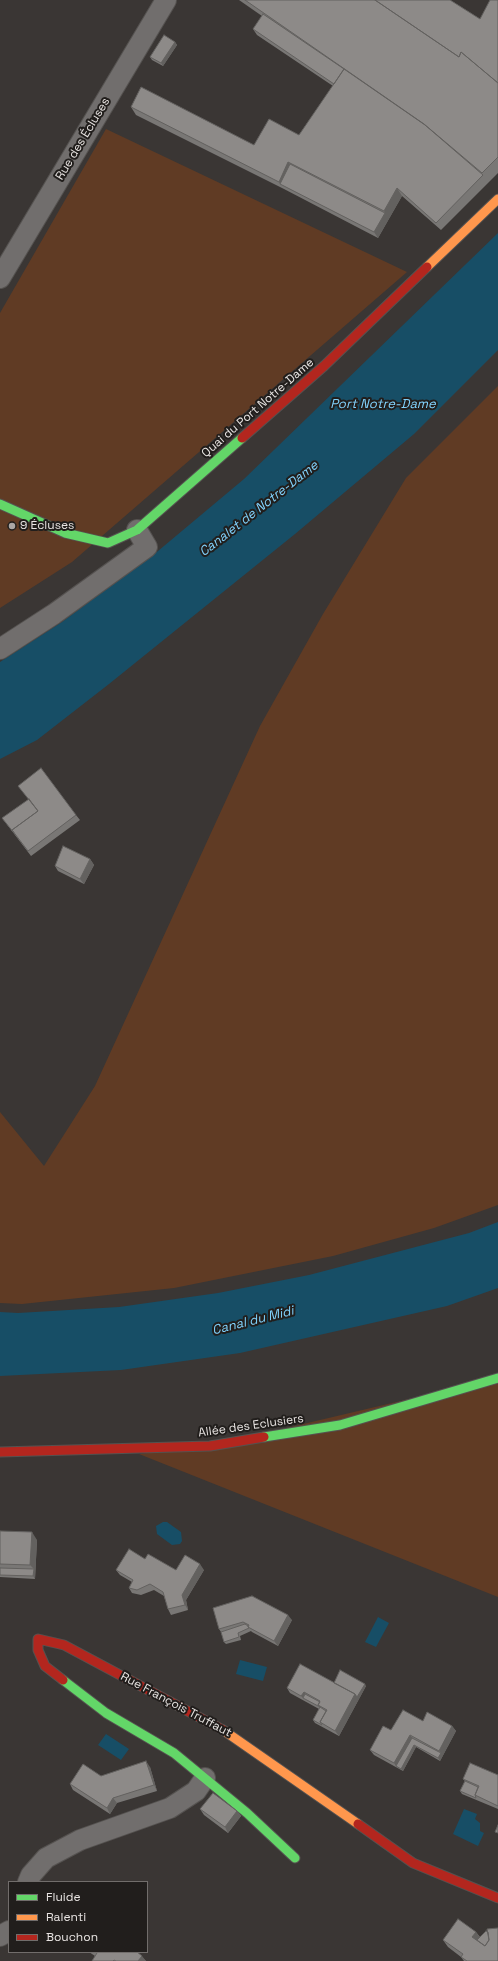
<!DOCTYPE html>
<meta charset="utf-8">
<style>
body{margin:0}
#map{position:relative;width:498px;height:1961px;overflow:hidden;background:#3a3634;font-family:"Space Grotesk",sans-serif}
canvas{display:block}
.legend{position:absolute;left:8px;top:1881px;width:140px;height:72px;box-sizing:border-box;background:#211e1c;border:1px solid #716d6b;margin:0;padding:5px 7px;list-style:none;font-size:12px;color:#e8e4e2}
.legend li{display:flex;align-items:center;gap:8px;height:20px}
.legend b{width:20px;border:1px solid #716d6b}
</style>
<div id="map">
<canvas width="498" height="1961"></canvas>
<ul class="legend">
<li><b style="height:5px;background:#63d668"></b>Fluide</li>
<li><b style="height:5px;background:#ff974d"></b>Ralenti</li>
<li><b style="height:5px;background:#b3261e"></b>Bouchon</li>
</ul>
</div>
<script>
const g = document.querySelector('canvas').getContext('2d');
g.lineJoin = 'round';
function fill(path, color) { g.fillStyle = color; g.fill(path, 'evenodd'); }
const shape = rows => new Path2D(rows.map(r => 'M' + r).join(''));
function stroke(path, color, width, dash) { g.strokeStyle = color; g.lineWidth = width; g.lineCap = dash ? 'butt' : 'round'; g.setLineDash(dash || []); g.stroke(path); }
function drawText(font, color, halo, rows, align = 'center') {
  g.font = font + ' "Space Grotesk",sans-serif'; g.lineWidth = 4; g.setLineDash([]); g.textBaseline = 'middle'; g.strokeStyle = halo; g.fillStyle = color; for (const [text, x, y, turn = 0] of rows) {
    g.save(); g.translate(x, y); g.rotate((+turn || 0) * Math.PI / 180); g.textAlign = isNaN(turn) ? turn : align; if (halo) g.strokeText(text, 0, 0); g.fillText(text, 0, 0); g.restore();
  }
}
const green = shape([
 [106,129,407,272,72,562,0,608,0,313],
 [498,386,498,1205,434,1228,333,1256,174,1288,22,1304,0,1303,0,1112,44,1166,95,1086,260,726,323,614,406,478],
 [498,1378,498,1597,139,1454,210,1446]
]);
const water = shape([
 [498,233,498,350,414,434,295,534,109,684,37,740,0,759,0,662,62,622,158,551,244,479],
 [498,1222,498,1288,447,1306,240,1353,121,1370,0,1376,0,1312,18,1313,119,1307,218,1293,309,1275,469,1233],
 [163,1522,167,1522,181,1532,182,1541,180,1544,172,1545,157,1534,156,1526],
 [378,1617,389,1623,376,1647,365,1642],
 [240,1660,267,1667,263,1681,236,1674],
 [106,1734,129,1749,121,1760,98,1745],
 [464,1809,477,1814,475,1819,480,1823,480,1831,484,1833,478,1846,453,1834]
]);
const street = shape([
 [0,278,166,0],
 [0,649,54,614,147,547,137,530],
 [28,1882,31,1875,46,1858,80,1840,170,1808,196,1791,205,1778],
 [0,1936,9,1931]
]);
const fast = shape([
 [0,504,65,533,108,543,137,530,242,438],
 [264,1437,340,1425,498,1378],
 [63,1680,106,1713,174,1753,247,1813,295,1858]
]);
const slow = shape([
 [427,267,498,199],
 [223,1730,358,1824]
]);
const jam = shape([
 [242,438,324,366,427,267],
 [0,1452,210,1446,264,1437],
 [63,1680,45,1666,38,1650,38,1639,64,1645,223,1730],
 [358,1824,413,1863,498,1898]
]);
const wall = shape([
 [239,0,450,0,480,19,498,0,498,173,441,230,402,196,378,238,284,189,136,115,131,107,254,145,299,135,333,86,257,35,253,29,262,16],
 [175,42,177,45,163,66,152,60,150,57],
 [76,815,80,820,31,856,2,818],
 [90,859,94,865,84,884,58,871,55,866],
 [0,1531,37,1540,35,1579,0,1577],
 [145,1559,176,1570,204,1570,186,1600,188,1610,171,1615,168,1609,164,1596,154,1590,141,1595,132,1593,129,1588,132,1582,120,1575,116,1570],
 [213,1608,292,1620,278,1646,252,1632,251,1631,240,1636,241,1640,226,1644,224,1642,221,1632,219,1629],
 [334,1683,366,1686,339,1736,315,1723,313,1720,319,1709,290,1693,287,1688],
 [423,1721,452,1726,456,1731,440,1761,416,1747,403,1771,374,1755,370,1750,391,1730],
 [150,1767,157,1791,117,1803,110,1814,73,1790,70,1784,101,1776],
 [498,1775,498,1809,462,1794,460,1791,465,1781,463,1779],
 [200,1809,237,1811,241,1816,228,1833,204,1815],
 [476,1932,480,1937,498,1961,464,1961,461,1957,448,1947,443,1940],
 [89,1952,137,1952,146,1961,92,1961,95,1956]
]);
const shadedWall = shape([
 [175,42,177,45,163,66,161,63],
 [288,162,294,169,280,184,279,182],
 [397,188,402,196,378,238,374,232,385,213,384,211],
 [90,859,94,865,84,884,80,879],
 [32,1532,37,1540,35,1579,33,1576,34,1569,30,1565],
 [200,1564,204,1570,186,1600,188,1610,185,1605,182,1595],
 [288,1615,292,1620,278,1646,274,1641],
 [365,1684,366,1686,339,1736,335,1731,355,1694],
 [304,1692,307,1697,303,1698,301,1696],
 [452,1726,456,1731,440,1761,438,1758,441,1753,439,1751],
 [410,1735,414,1740,396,1766,394,1763],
 [414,1745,416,1747,403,1771,401,1769],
 [146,1761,150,1767,157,1791,154,1785],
 [113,1798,117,1803,110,1814,107,1808],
 [237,1811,241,1816,228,1833,225,1827],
 [476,1932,481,1939,478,1943,472,1937],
 [142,1956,146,1961,138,1961]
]);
const building = shape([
 [245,0,375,0,459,57,461,52,498,83,498,157,482,173,424,124,245,0],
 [375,0,450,0,480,19,490,0,498,0,498,83,461,52,459,57,375,0],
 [263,14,344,69,334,84,253,29,263,14],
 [164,35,175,42,161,63,150,57,164,35],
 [344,69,425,125,483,175,436,223,397,188,384,211,288,162,279,182,131,107,141,87,254,145,269,119,299,135,344,69],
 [290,164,385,213,374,232,280,184,290,164],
 [41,768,76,815,28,851,12,830,38,811,18,786,41,768],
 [29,799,38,811,12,830,14,833,2,818,29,799],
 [63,846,90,859,80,879,55,866,63,846],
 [0,1531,32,1532,30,1565,0,1564,0,1531],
 [129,1549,145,1559,148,1554,176,1570,185,1555,200,1564,182,1595,185,1605,168,1609,163,1592,150,1584,137,1590,129,1588,133,1580,116,1570,129,1549],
 [0,1568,34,1569,33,1576,0,1575,0,1568],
 [252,1596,288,1615,274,1641,248,1627,249,1625,243,1622,219,1629,213,1608,252,1596],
 [245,1624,248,1626,248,1627,249,1628,238,1633,239,1637,224,1642,221,1632,245,1624],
 [300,1664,355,1694,335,1731,320,1722,327,1710,318,1705,320,1701,304,1692,301,1696,287,1688,300,1664],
 [340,1670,365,1684,357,1697,355,1694,334,1683,340,1670],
 [305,1694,320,1702,318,1705,320,1707,303,1698,305,1694],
 [320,1707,326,1711,320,1722,322,1725,313,1720,320,1707],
 [403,1710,423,1721,427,1712,452,1726,439,1751,410,1735,394,1763,370,1750,383,1726,391,1730,403,1710],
 [412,1738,441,1753,438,1758,414,1745,401,1769,396,1766,412,1738],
 [146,1761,154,1785,113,1798,107,1808,70,1784,83,1764,101,1776,146,1761],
 [470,1763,498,1775,498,1806,475,1795,479,1786,463,1779,470,1763],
 [465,1781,478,1787,475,1795,476,1798,460,1791,465,1781],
 [213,1793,237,1811,225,1827,200,1809,213,1793],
 [498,1825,498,1833,495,1832,498,1825],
 [458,1919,476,1932,472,1937,485,1946,489,1940,487,1929,498,1928,498,1961,467,1961,461,1957,463,1954,443,1940,458,1919],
 [486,1931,488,1932,489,1940,485,1946,477,1940,486,1931],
 [95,1952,137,1952,142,1956,138,1961,116,1961,114,1960,113,1961,92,1961,97,1953,95,1952]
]);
const markers = [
 [12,526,4,"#aba7a5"]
];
const streetNames = [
 ["Rue des Écluses",83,139,-59],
 ["Quai du Port Notre-Dame",258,408,-41],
 ["Allée des Eclusiers",251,1426,-8],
 ["Rue François Truffaut",176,1705,28]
];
const poiNames = [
 ["9 Écluses",20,526]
];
const waterNames = [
 ["Port Notre-Dame",383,404],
 ["Canalet de Notre-Dame",259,509,-38],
 ["Canal du Midi",253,1321,-14]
];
fill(green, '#603b24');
fill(water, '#174e66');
stroke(street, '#555250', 22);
stroke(fast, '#555250', 11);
stroke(slow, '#555250', 11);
stroke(jam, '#555250', 11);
stroke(street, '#716e6d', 20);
stroke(fast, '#63d668', 9);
stroke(slow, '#ff974d', 9);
stroke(jam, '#b3261e', 9);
fill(wall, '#797775');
fill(shadedWall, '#63615f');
fill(building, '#8d8a88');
stroke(building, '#63615f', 1);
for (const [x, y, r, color] of markers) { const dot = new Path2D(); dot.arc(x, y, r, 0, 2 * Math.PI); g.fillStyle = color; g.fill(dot); stroke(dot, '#211e1c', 1.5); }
drawText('12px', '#e8e4e2', '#211e1c', streetNames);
drawText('12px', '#e8e4e2', '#211e1c', poiNames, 'left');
drawText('italic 13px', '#81d2fc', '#211e1c', waterNames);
</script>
